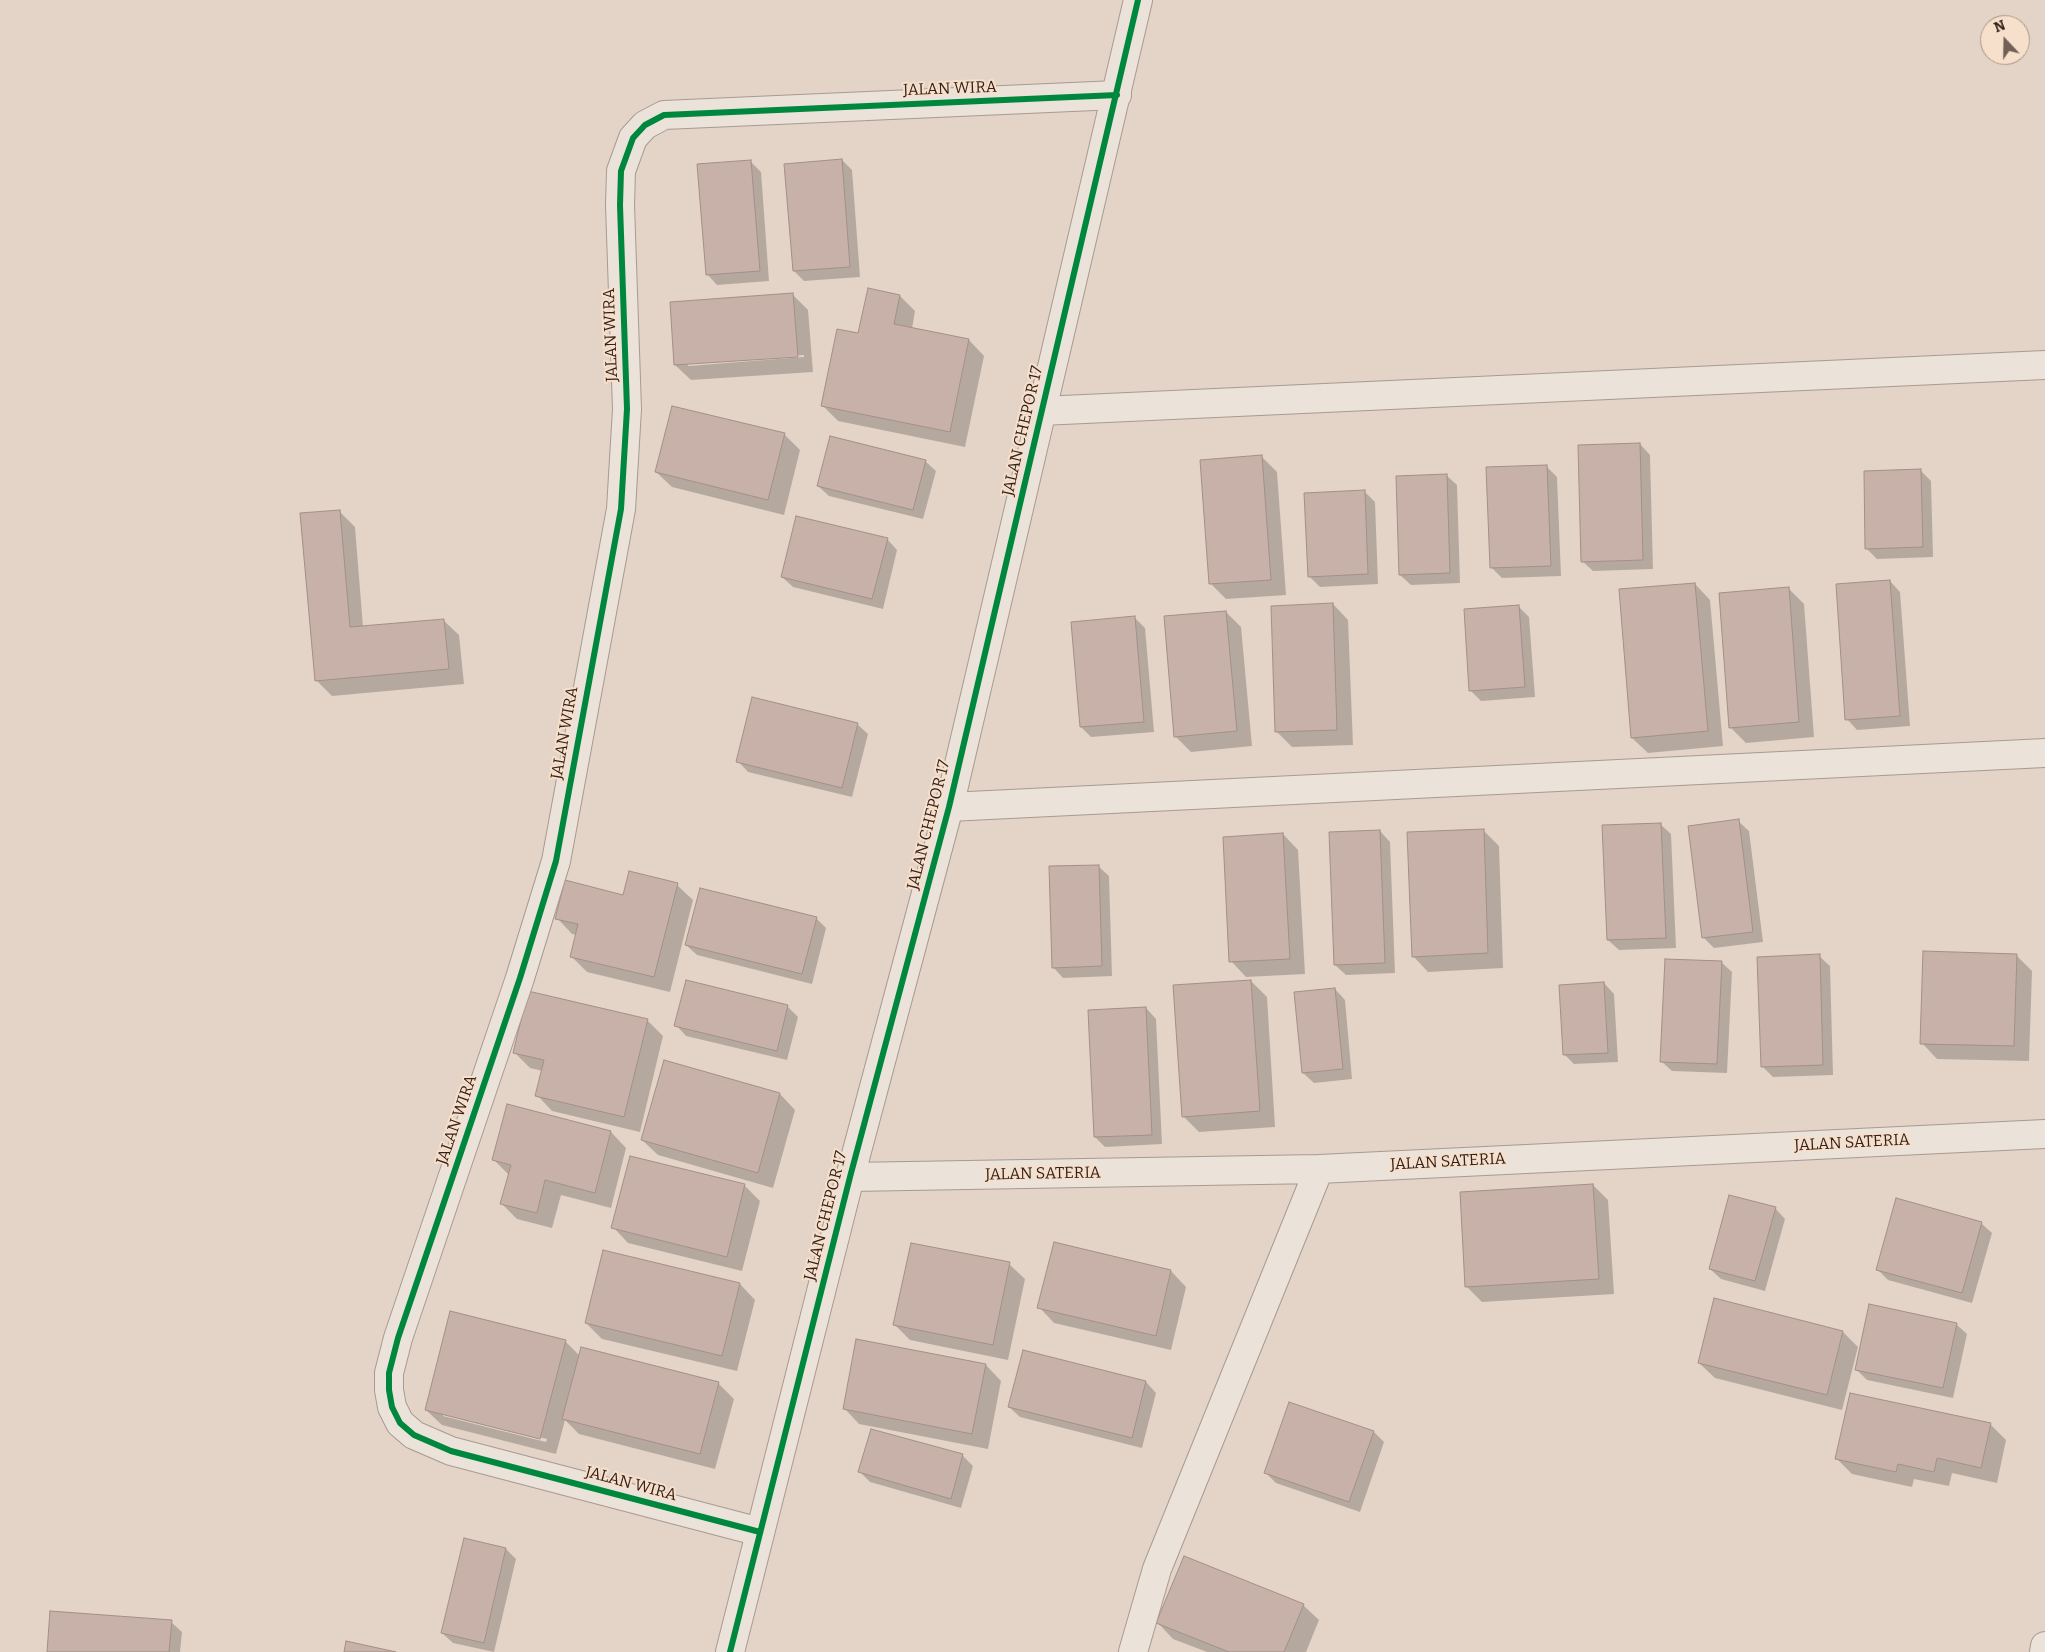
<!DOCTYPE html>
<style>
body{margin:0}
#map{position:relative;width:2045px;height:1652px;overflow:hidden;background:#e3d4c7;font-family:Bitter,serif}
canvas{display:block}
.north{position:absolute;left:1980px;top:15px;width:50px;height:50px;box-sizing:border-box;background:#f7e0cb;border:1px solid #a99484;border-radius:50%;rotate:339deg;font-size:14px;font-weight:700;line-height:20px;text-align:center;color:#35211a}
.north::after{content:'';display:block;margin:auto;width:18px;height:22px;background:#726057;clip-path:polygon(50% 0,100% 100%,50% 72%,0 100%)}
</style>
<div id="map">
<canvas width="2045" height="1652"></canvas>
<div class="north">N</div>
</div>
<script>
const g = document.querySelector('canvas').getContext('2d');
g.lineJoin = 'round';
function fill(path, color) { g.fillStyle = color; g.fill(path, 'evenodd'); }
const shape = rows => new Path2D(rows.map(r => 'M' + r).join(''));
function stroke(path, color, width, dash) { g.strokeStyle = color; g.lineWidth = width; g.lineCap = dash ? 'butt' : 'round'; g.setLineDash(dash || []); g.stroke(path); }
function drawText(font, color, halo, rows, align = 'center') {
  g.font = font + ' Bitter,serif'; g.lineWidth = 4; g.setLineDash([]); g.textBaseline = 'middle'; g.strokeStyle = halo; g.fillStyle = color; for (const [text, x, y, turn = 0] of rows) {
    g.save(); g.translate(x, y); g.rotate((+turn || 0) * Math.PI / 180); g.textAlign = isNaN(turn) ? turn : align; if (halo) g.strokeText(text, 0, 0); g.fillText(text, 0, 0); g.restore();
  }
}
const shadow = shape([
 [842,160,852,170,860,277,804,281,794,271],
 [751,162,761,172,769,281,717,285,707,274],
 [792,294,808,310,813,372,691,380,675,365],
 [804,355,804,357,688,366,688,363],
 [900,296,915,311,912,329,969,340,984,356,965,447,838,421,822,405,859,335],
 [784,434,800,450,784,515,672,487,656,472],
 [1640,444,1650,455,1653,569,1593,571,1582,561],
 [1262,457,1277,472,1286,595,1226,599,1210,583],
 [925,461,936,471,923,519,829,496,818,486],
 [1546,466,1557,477,1561,576,1502,578,1491,567],
 [1921,471,1931,481,1933,557,1877,559,1866,548],
 [1446,475,1457,485,1460,583,1411,585,1400,575],
 [1364,491,1375,502,1378,584,1320,587,1309,576],
 [339,511,355,527,363,627,443,620,459,635,464,684,332,696,316,680],
 [887,539,897,550,883,609,793,587,782,577],
 [1890,581,1900,592,1910,726,1857,730,1847,719],
 [1695,584,1710,600,1723,746,1648,753,1632,738],
 [1788,588,1804,604,1814,737,1746,743,1730,727],
 [1333,604,1348,620,1353,745,1292,747,1276,731],
 [1518,606,1529,617,1535,697,1481,701,1470,690],
 [1226,612,1241,627,1252,746,1191,752,1175,736],
 [1135,618,1145,628,1154,732,1091,737,1081,727],
 [857,724,868,734,852,797,748,772,738,761],
 [1738,821,1749,831,1763,942,1714,948,1703,937],
 [1660,824,1671,834,1676,948,1619,950,1608,940],
 [1483,830,1499,846,1503,968,1428,972,1413,956],
 [1380,831,1390,842,1395,973,1346,975,1335,965],
 [1283,834,1298,850,1305,974,1246,977,1231,961],
 [1098,866,1109,876,1112,976,1063,978,1053,967],
 [677,885,693,900,670,992,587,972,571,956,577,935,572,934,557,918,623,896],
 [816,918,826,928,812,984,697,955,686,945],
 [2016,955,2032,971,2029,1061,1937,1059,1922,1043],
 [1819,956,1830,966,1833,1075,1773,1077,1762,1066],
 [1721,962,1732,972,1727,1073,1672,1071,1661,1061],
 [1251,981,1267,997,1275,1127,1199,1132,1183,1116],
 [1604,983,1614,994,1618,1062,1574,1064,1564,1054],
 [1335,989,1345,1000,1352,1079,1314,1083,1303,1073],
 [787,1006,798,1017,787,1060,686,1036,676,1025],
 [1146,1008,1156,1019,1162,1144,1105,1147,1095,1137],
 [647,1020,663,1036,640,1132,552,1111,537,1095,543,1071,530,1068,514,1052],
 [780,1094,795,1110,773,1188,658,1155,642,1140],
 [508,1106,611,1132,626,1148,611,1208,561,1195,552,1228,517,1219,502,1204,509,1175,494,1160],
 [744,1185,760,1201,742,1271,628,1243,613,1227],
 [1593,1185,1608,1200,1614,1294,1482,1302,1466,1286],
 [1775,1208,1785,1219,1765,1291,1721,1279,1710,1269],
 [1981,1223,1992,1233,1972,1303,1888,1280,1877,1269],
 [1055,1243,1171,1271,1186,1287,1171,1350,1054,1323,1039,1307],
 [604,1251,740,1284,755,1300,737,1371,602,1339,586,1323],
 [1009,1264,1025,1279,1008,1360,910,1340,895,1325],
 [1956,1324,1967,1334,1953,1398,1867,1380,1856,1369],
 [1843,1332,1858,1347,1842,1410,1715,1378,1699,1363],
 [857,1340,986,1365,1001,1381,988,1449,859,1424,844,1408],
 [565,1341,580,1356,718,1383,734,1399,715,1469,579,1434,565,1420,556,1454,442,1425,426,1410],
 [443,1413,547,1439,546,1442,443,1416],
 [1023,1352,1146,1382,1156,1393,1142,1448,1020,1417,1009,1407],
 [1290,1404,1374,1432,1384,1442,1360,1512,1276,1483,1265,1472],
 [1990,1424,2006,1440,1997,1483,1952,1473,1949,1486,1914,1479,1912,1487,1852,1474,1837,1459],
 [872,1430,963,1456,973,1466,961,1508,870,1482,860,1472],
 [465,1539,506,1549,516,1559,494,1652,453,1643,442,1633],
 [1303,1605,1319,1620,1306,1652,1207,1652,1173,1639,1158,1623],
 [171,1622,182,1632,180,1652,48,1652]
]);
const building = shape([
 [842,159,850,267,793,271,784,164,842,159],
 [751,160,760,271,706,275,697,164,751,160],
 [868,288,900,295,894,324,969,339,950,432,821,406,837,329,858,333,868,288],
 [793,293,798,357,674,365,670,302,793,293],
 [672,406,785,433,768,500,655,472,672,406],
 [830,436,926,460,913,510,817,486,830,436],
 [1640,443,1643,560,1581,562,1578,445,1640,443],
 [1262,455,1271,580,1209,584,1200,460,1262,455],
 [1547,465,1551,566,1490,568,1486,467,1547,465],
 [1921,469,1923,547,1865,549,1864,471,1921,469],
 [1447,474,1450,573,1399,575,1396,476,1447,474],
 [1365,490,1368,574,1308,577,1304,493,1365,490],
 [340,510,350,627,444,619,449,669,315,681,300,513,340,510],
 [796,516,888,538,872,599,781,577,796,516],
 [1890,580,1900,716,1845,720,1836,584,1890,580],
 [1695,583,1708,731,1631,738,1619,589,1695,583],
 [1789,587,1799,722,1729,728,1719,593,1789,587],
 [1333,603,1337,730,1275,732,1271,606,1333,603],
 [1519,605,1525,687,1469,691,1464,609,1519,605],
 [1226,611,1237,731,1174,737,1164,616,1226,611],
 [1135,616,1144,722,1080,727,1071,622,1135,616],
 [752,697,858,723,842,788,736,762,752,697],
 [1739,819,1753,932,1702,938,1688,826,1739,819],
 [1661,823,1666,938,1607,940,1602,825,1661,823],
 [1484,829,1488,953,1412,957,1407,832,1484,829],
 [1380,830,1385,963,1334,965,1329,832,1380,830],
 [1283,833,1290,959,1229,962,1223,837,1283,833],
 [1099,865,1102,966,1052,968,1049,866,1099,865],
 [629,871,678,883,654,977,570,957,578,924,555,919,565,880,623,895,629,871],
 [700,888,817,917,802,974,685,945,700,888],
 [1923,951,2017,954,2014,1046,1920,1044,1923,951],
 [1820,954,1823,1065,1761,1067,1757,957,1820,954],
 [1665,959,1722,961,1717,1064,1660,1062,1665,959],
 [686,980,788,1005,777,1051,674,1026,686,980],
 [1251,980,1260,1111,1182,1117,1173,985,1251,980],
 [1604,982,1608,1053,1563,1055,1559,985,1604,982],
 [1335,988,1343,1069,1302,1073,1294,992,1335,988],
 [528,991,648,1019,624,1117,535,1096,544,1060,513,1053,528,991],
 [1146,1007,1152,1135,1094,1137,1088,1010,1146,1007],
 [664,1060,780,1093,758,1173,641,1140,664,1060],
 [507,1104,611,1131,595,1193,545,1180,537,1213,500,1204,511,1165,492,1160,507,1104],
 [630,1156,745,1184,727,1257,611,1228,630,1156],
 [1593,1184,1599,1279,1465,1287,1460,1192,1593,1184],
 [1729,1195,1776,1207,1755,1281,1709,1269,1729,1195],
 [1896,1198,1982,1222,1962,1293,1876,1270,1896,1198],
 [1054,1242,1171,1270,1156,1336,1037,1308,1054,1242],
 [911,1243,1010,1262,993,1345,893,1325,911,1243],
 [603,1250,740,1283,722,1356,585,1323,603,1250],
 [1714,1298,1843,1331,1827,1395,1698,1363,1714,1298],
 [1869,1304,1957,1323,1943,1388,1855,1370,1869,1304],
 [450,1311,566,1340,540,1439,425,1410,450,1311],
 [856,1339,986,1364,972,1434,843,1409,856,1339],
 [581,1347,719,1382,700,1454,562,1419,581,1347],
 [1023,1350,1146,1381,1132,1438,1008,1407,1023,1350],
 [1850,1393,1991,1423,1981,1468,1937,1458,1934,1472,1898,1464,1896,1472,1835,1459,1850,1393],
 [1289,1402,1374,1431,1349,1502,1264,1473,1289,1402],
 [871,1429,963,1454,951,1499,858,1472,871,1429],
 [464,1538,506,1548,484,1643,441,1633,464,1538],
 [1184,1556,1304,1604,1284,1652,1229,1652,1156,1623,1184,1556],
 [50,1611,172,1620,169,1652,47,1652,50,1611],
 [346,1641,396,1652,344,1652,346,1641]
]);
const minor = shape([
 [1041,411,2045,365],
 [949,807,2045,753],
 [850,1177,1319,1169,2045,1134],
 [760,1532,451,1451,414,1435,400,1423,392,1407,389,1390,389,1373,398,1338,520,978,556,861,621,509,627,409,620,205,621,171,633,138,645,125,664,115,1117,95],
 [1133,1652,1157,1569,1319,1169],
 [2044,1652,2045,1646]
]);
const tertiary = shape([
 [730,1652,850,1177,949,807,1138,0]
]);
const cycleway = shape([
 [760,1532,451,1451,414,1435,400,1423,392,1407,389,1390,389,1373,398,1338,520,978,556,861,621,509,627,409,620,205,621,171,633,138,645,125,664,115,1117,95],
 [730,1652,850,1177,949,807,1138,0]
]);
const streetNames = [
 ["JALAN WIRA",950,89,-2],
 ["JALAN WIRA",611,335,-92],
 ["JALAN CHEPOR 17",1023,431,-77],
 ["JALAN WIRA",565,733,-80],
 ["JALAN CHEPOR 17",929,825,-76],
 ["JALAN WIRA",457,1120,-71],
 ["JALAN SATERIA",1852,1143,-3],
 ["JALAN SATERIA",1448,1162,-3],
 ["JALAN SATERIA",1043,1174,-1],
 ["JALAN CHEPOR 17",826,1216,-76],
 ["JALAN WIRA",631,1484,15]
];
fill(shadow, '#0003');
fill(building, '#c7b1a8');
stroke(building, '#a38f87', 1);
stroke(minor, '#a89a91', 30);
stroke(tertiary, '#a89a91', 30);
stroke(minor, '#ebe2da', 28);
stroke(tertiary, '#ebe2da', 28);
stroke(cycleway, '#00873e', 6);
drawText('16px', '#35211a', '#f7e0cb', streetNames);
</script>
